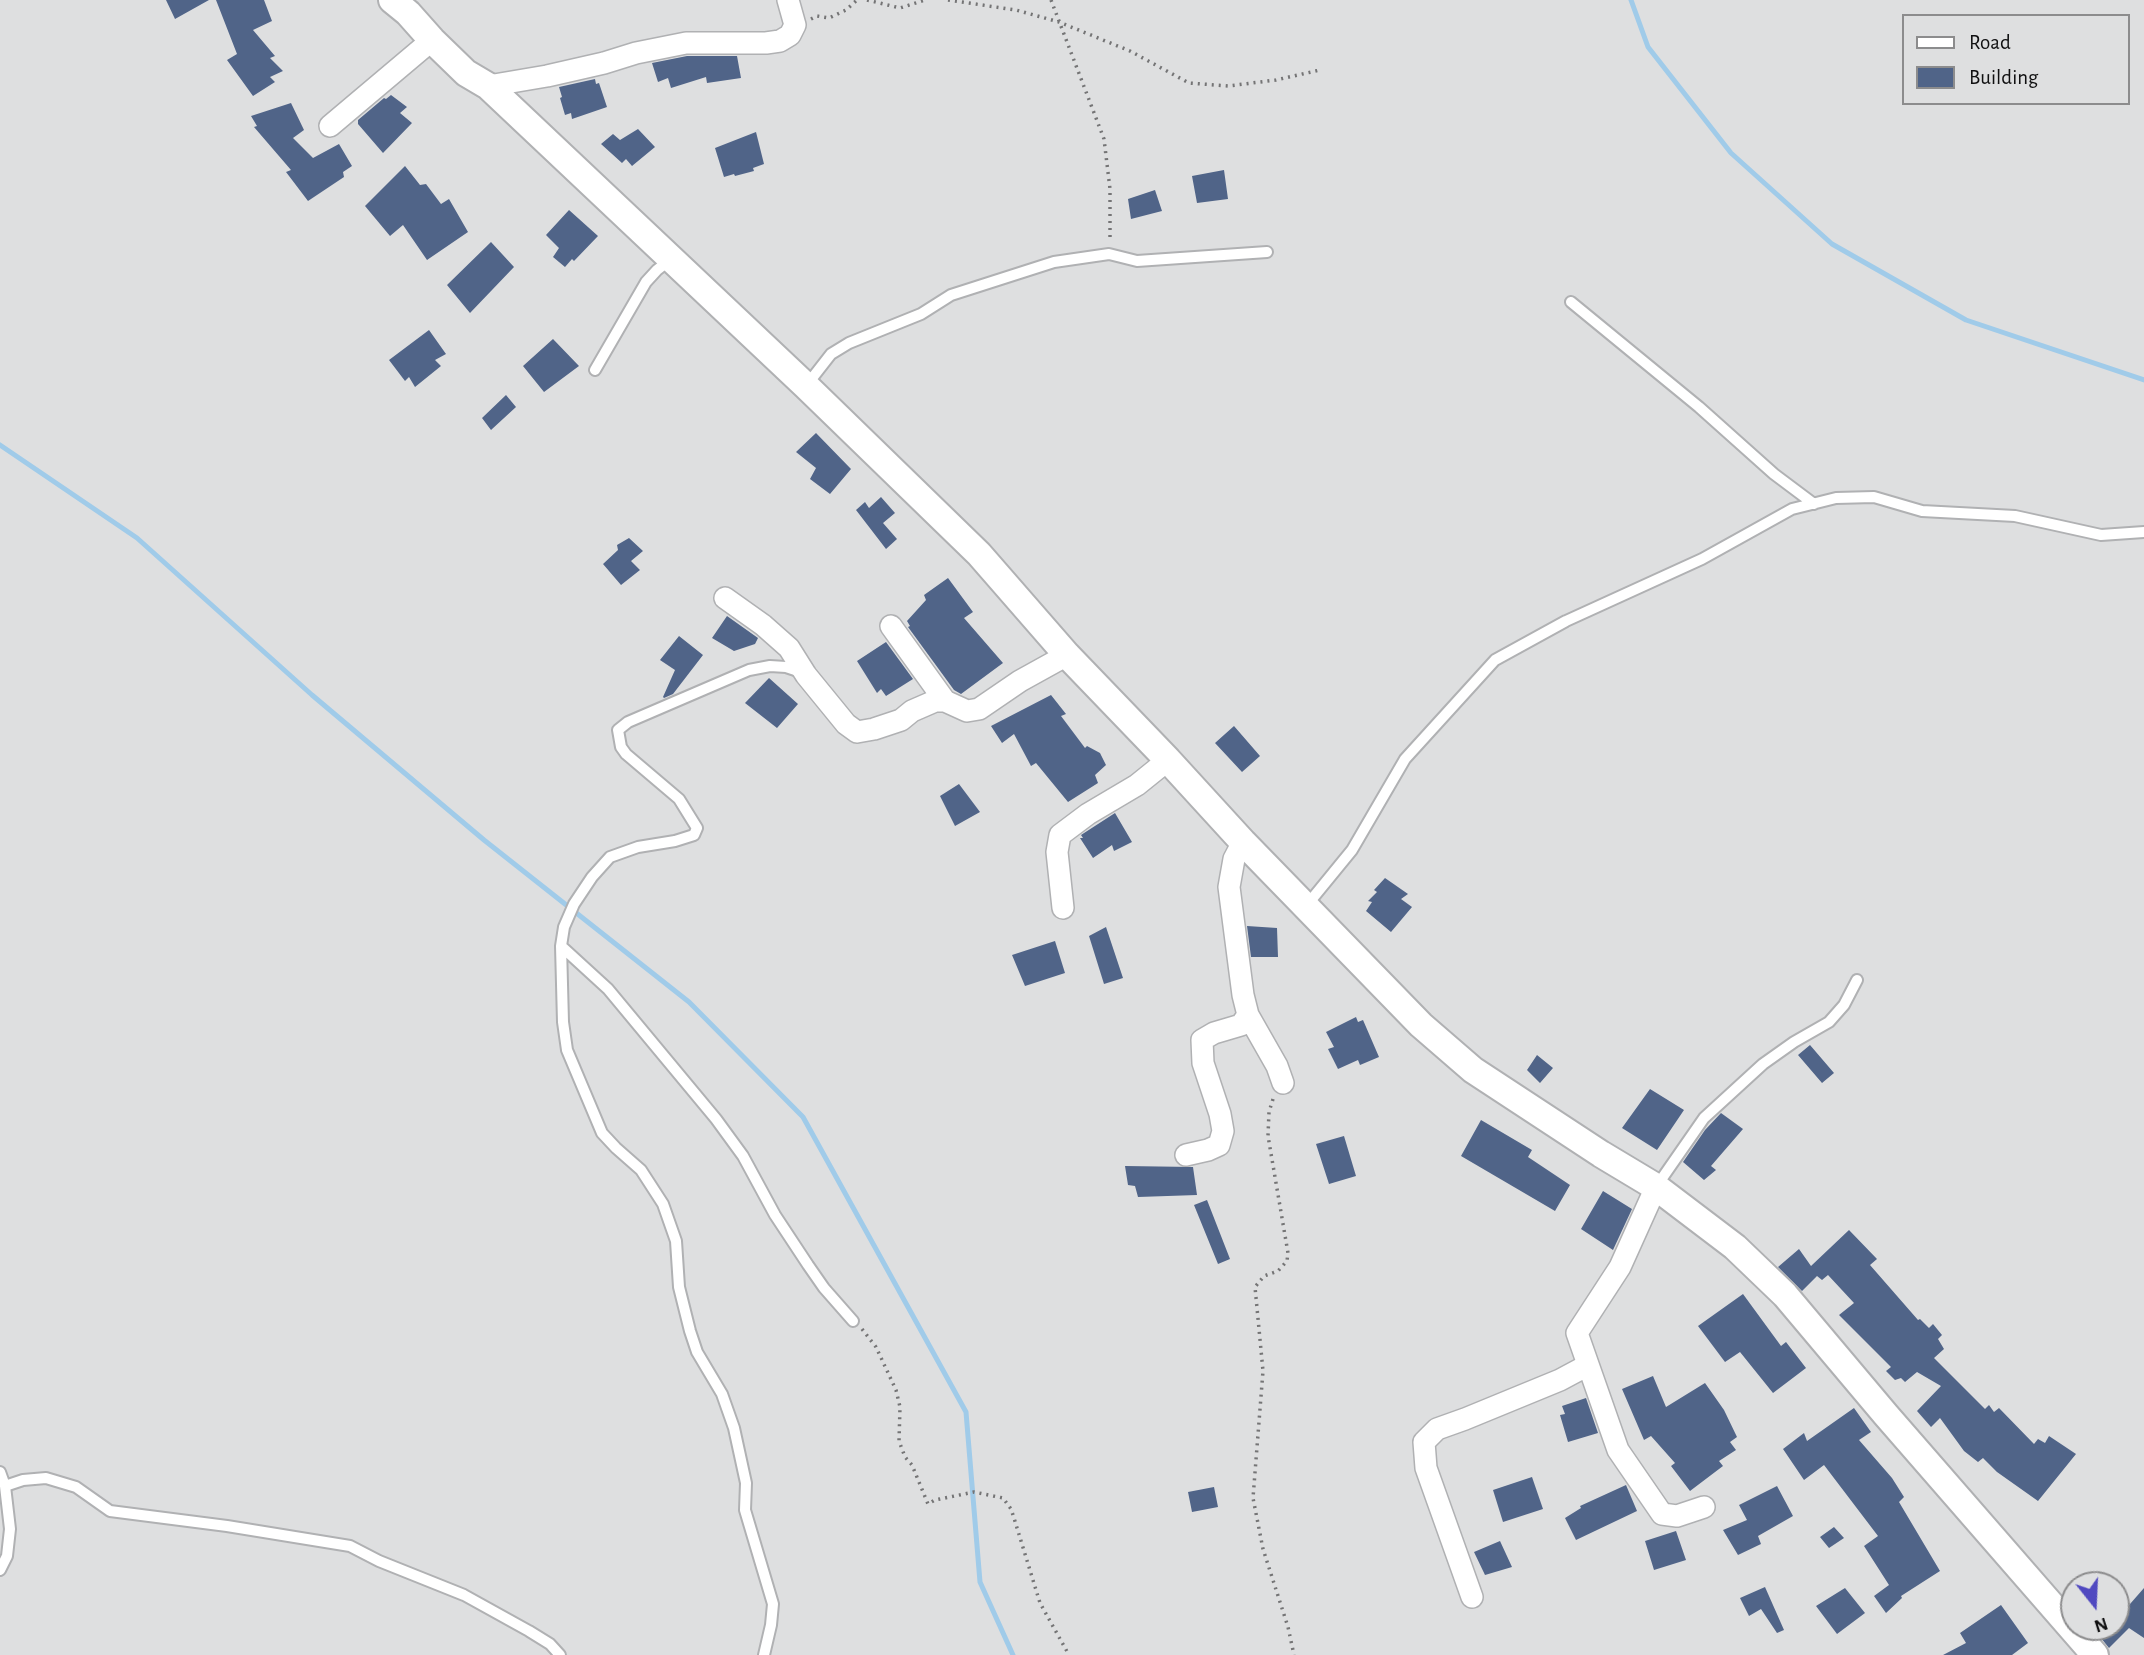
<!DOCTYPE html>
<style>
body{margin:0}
#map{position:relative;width:2144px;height:1655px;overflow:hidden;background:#dedfe0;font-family:"Alegreya Sans",sans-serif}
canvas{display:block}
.legend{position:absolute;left:1902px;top:14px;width:228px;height:91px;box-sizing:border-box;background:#dedfe0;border:2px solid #8c8c8d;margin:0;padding:9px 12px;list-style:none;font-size:21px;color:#101011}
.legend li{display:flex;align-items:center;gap:14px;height:35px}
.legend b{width:35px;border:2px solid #8c8c8d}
.north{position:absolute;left:2060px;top:1571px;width:70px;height:70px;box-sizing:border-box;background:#dedfe0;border:2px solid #8c8c8d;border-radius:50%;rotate:162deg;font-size:19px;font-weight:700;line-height:28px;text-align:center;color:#101011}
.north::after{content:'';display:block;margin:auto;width:24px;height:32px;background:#5049c0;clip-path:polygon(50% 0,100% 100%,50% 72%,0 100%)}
</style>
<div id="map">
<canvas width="2144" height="1655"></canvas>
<ul class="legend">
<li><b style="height:9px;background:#fff"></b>Road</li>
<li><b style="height:19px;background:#506488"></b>Building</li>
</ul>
<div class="north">N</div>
</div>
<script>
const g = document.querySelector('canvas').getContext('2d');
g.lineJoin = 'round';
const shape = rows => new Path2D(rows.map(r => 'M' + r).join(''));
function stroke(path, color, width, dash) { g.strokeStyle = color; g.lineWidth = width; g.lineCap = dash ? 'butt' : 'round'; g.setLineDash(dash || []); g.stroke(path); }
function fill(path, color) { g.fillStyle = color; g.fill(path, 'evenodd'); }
const stream = shape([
 [1631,0,1648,47,1731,153,1832,244,1966,320,2144,380],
 [0,445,137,538,312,695,484,840,689,1002,803,1117,966,1412,980,1582,1013,1655]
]);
const building = shape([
 [166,0,209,0,175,19],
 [216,0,264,0,272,21,253,30,275,56,270,58,283,71,270,77,275,82,253,96,227,60,237,54],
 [687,56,737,56,741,78,707,83,706,77,671,88,668,78,658,82,652,63],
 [595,79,596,84,599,83,607,107,572,119,571,113,565,115,560,98,562,97,559,87],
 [391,95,407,107,400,113,412,123,383,153,358,124,358,120,384,98,386,99],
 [291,103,304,130,293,138,313,158,339,144,352,166,343,172,344,177,308,201,286,172,291,170,254,127,257,126,251,116],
 [638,129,655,147,632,166,626,159,622,163,601,144,613,134,620,140],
 [756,132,764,164,753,168,754,171,735,176,734,174,724,177,715,148],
 [405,166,420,185,426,184,441,204,449,199,468,232,427,260,403,225,390,236,365,206],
 [1224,170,1228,199,1197,203,1192,176],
 [1155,190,1162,211,1131,219,1128,199],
 [569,210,598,236,574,261,572,259,565,267,553,257,559,248,546,235],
 [491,242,514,267,470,313,447,285],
 [429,330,446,354,435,360,441,366,415,387,409,377,405,381,389,360],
 [553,339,579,366,544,392,523,366],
 [506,395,516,407,491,430,482,418],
 [816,433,851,469,830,494,810,479,816,468,796,452],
 [881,497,895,513,883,523,897,539,886,549,856,510,865,502,869,508],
 [629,538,643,551,631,561,640,570,621,585,603,564,618,550,617,545],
 [948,578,973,612,964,618,1003,663,961,694,954,690,908,627,910,626,907,621,926,600,924,595],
 [727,616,758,638,755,644,734,651,712,638],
 [679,636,703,655,673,694,664,698,663,697,675,670,660,660],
 [886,642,913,679,886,696,881,689,877,693,857,661],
 [769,678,798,704,777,728,745,703],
 [1051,695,1066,714,1061,716,1085,748,1087,746,1100,753,1106,765,1095,775,1098,783,1068,802,1036,763,1031,766,1014,734,1002,743,991,726],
 [1234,726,1260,756,1242,772,1215,743],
 [959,784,980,812,955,826,940,796],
 [1115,813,1132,842,1114,851,1112,845,1093,858,1080,838,1083,838,1081,835],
 [1385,878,1408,894,1401,899,1412,907,1391,932,1366,911,1372,902,1368,901,1377,892,1374,890],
 [1247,926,1277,928,1278,957,1251,957],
 [1106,927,1123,978,1104,984,1089,936],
 [1055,941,1065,973,1025,986,1012,955],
 [1356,1017,1358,1022,1363,1020,1379,1057,1360,1065,1358,1060,1338,1069,1328,1049,1334,1047,1326,1032],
 [1810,1045,1834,1073,1822,1083,1798,1055],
 [1537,1055,1553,1068,1540,1083,1527,1070],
 [1650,1089,1684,1110,1657,1150,1622,1128],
 [1721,1113,1743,1129,1711,1166,1716,1170,1704,1180,1683,1162,1705,1130],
 [1481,1120,1532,1150,1528,1157,1570,1185,1555,1211,1461,1156],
 [1344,1136,1356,1176,1329,1184,1316,1144],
 [1125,1166,1193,1167,1197,1195,1138,1197,1135,1186,1128,1185],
 [1603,1191,1632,1209,1613,1250,1581,1229],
 [1207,1200,1230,1259,1218,1264,1194,1205],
 [1849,1230,1877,1259,1870,1265,1918,1320,1920,1319,1929,1328,1933,1324,1942,1335,1938,1339,1944,1349,1934,1358,1985,1409,1989,1405,1994,1412,1999,1408,2034,1444,2038,1439,2045,1443,2049,1436,2076,1454,2038,1501,1997,1472,1983,1458,1978,1462,1964,1451,1940,1418,1931,1427,1917,1411,1941,1386,1917,1372,1905,1382,1901,1378,1895,1380,1886,1371,1891,1367,1839,1315,1854,1303,1828,1275,1822,1280,1817,1276,1802,1291,1778,1267,1799,1249,1811,1266],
 [1743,1294,1781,1346,1786,1342,1806,1368,1773,1393,1740,1352,1725,1362,1698,1326],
 [1653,1376,1666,1407,1705,1383,1724,1410,1737,1437,1730,1442,1736,1450,1719,1461,1723,1466,1690,1491,1671,1466,1675,1463,1651,1436,1644,1440,1622,1389],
 [1586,1398,1598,1433,1568,1442,1560,1415,1565,1414,1562,1406],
 [1854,1408,1871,1432,1859,1440,1892,1478,1904,1497,1899,1502,1940,1571,1901,1596,1902,1598,1886,1613,1874,1596,1889,1585,1864,1546,1878,1536,1824,1465,1804,1480,1783,1449,1804,1433,1807,1441],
 [1532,1477,1543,1509,1503,1522,1493,1490],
 [1626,1485,1637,1511,1576,1540,1565,1518,1581,1508,1580,1506],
 [1777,1486,1793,1516,1758,1536,1761,1544,1738,1555,1723,1530,1747,1520,1739,1505],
 [1214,1487,1218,1507,1192,1512,1188,1492],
 [1834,1527,1844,1538,1829,1548,1820,1537],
 [1676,1531,1686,1560,1654,1570,1645,1541],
 [1500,1541,1512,1567,1485,1575,1474,1552],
 [1765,1587,1784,1630,1777,1633,1761,1609,1749,1616,1740,1598],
 [1845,1588,1865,1613,1837,1634,1816,1606],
 [2144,1588,2144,1638,2129,1628,2109,1648,2101,1638,2110,1627,2116,1627,2116,1620],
 [2001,1605,2028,1643,2012,1655,1943,1655,1966,1643,1960,1633]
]);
const path = shape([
 [867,0,900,8,925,0],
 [948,0,1016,10,1059,22,1130,51,1189,83,1228,86,1276,80,1320,70],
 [1051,0,1104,139,1110,189,1110,241],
 [811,19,817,16,829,18,846,10,857,0],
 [1273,1099,1269,1112,1268,1136,1288,1253,1287,1261,1278,1271,1264,1276,1255,1287,1263,1371,1253,1498,1263,1549,1288,1627,1294,1655],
 [862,1329,876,1347,896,1390,900,1407,899,1441,905,1457,912,1465,928,1504,935,1500,974,1492,1003,1498,1011,1509,1014,1518,1040,1603,1069,1655]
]);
const service = shape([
 [1571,302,1699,407,1774,474,1814,504],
 [595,370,646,282,657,270,671,259],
 [806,386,831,354,849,343,921,314,951,295,1054,262,1109,254,1137,261,1267,252],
 [1307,905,1352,850,1405,759,1495,660,1566,621,1702,559,1792,509,1836,498,1874,497,1922,511,2015,516,2101,535,2144,532],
 [561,946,608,989,716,1119,743,1156,775,1215,808,1265,824,1288,853,1321],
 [1656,1187,1704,1118,1763,1064,1794,1042,1829,1022,1844,1005,1857,980],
 [0,1472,5,1486,10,1529,7,1556,0,1570],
 [5,1486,23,1480,46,1478,76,1487,110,1511,227,1526,350,1546,379,1561,464,1595,529,1631,550,1644,560,1655],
 [764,1655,771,1625,773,1604,745,1510,746,1483,734,1428,722,1394,697,1352,690,1331,679,1287,676,1241,663,1204,641,1170,616,1148,602,1133,567,1050,563,1022,561,946,564,927,574,904,592,877,610,857,638,847,675,841,694,835,697,828,679,799,626,754,621,747,618,730,628,722,749,670,770,666,786,667,801,672]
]);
const minor = shape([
 [488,86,547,76,604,63,636,53,686,43,766,43,780,41,790,35,795,25,788,0],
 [330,126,432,40],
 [725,598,763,625,789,648,806,675,846,724,857,732,874,729,901,720,912,711,935,701,945,701,967,711,979,709,1020,681,1067,655],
 [891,626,945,701],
 [1243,842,1234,859,1229,887,1243,995,1248,1015,1277,1066,1283,1083],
 [1063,908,1057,852,1060,835,1088,814,1137,785,1168,760],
 [1186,1155,1208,1150,1219,1145,1223,1131,1220,1114,1203,1063,1202,1040,1214,1033,1241,1025,1248,1015],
 [1656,1187,1620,1267,1577,1333,1618,1450,1662,1514,1677,1516,1704,1507],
 [1472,1597,1426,1468,1424,1442,1437,1429,1465,1419,1560,1380,1588,1365]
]);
const tertiary = shape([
 [392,0,408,13,432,40,466,73,488,86,806,386,979,554,1067,655,1168,760,1243,842,1421,1025,1473,1070,1601,1154,1656,1187,1735,1247,1785,1295,1886,1415,2095,1655]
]);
stroke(stream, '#a0cbe9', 5);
fill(building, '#506488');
stroke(service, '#b0b1b3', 14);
stroke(minor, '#b0b1b3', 24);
stroke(tertiary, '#b0b1b3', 30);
stroke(path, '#747475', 3.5, [2, 5]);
stroke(service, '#fff', 10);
stroke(minor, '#fff', 21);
stroke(tertiary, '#fff', 26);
</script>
